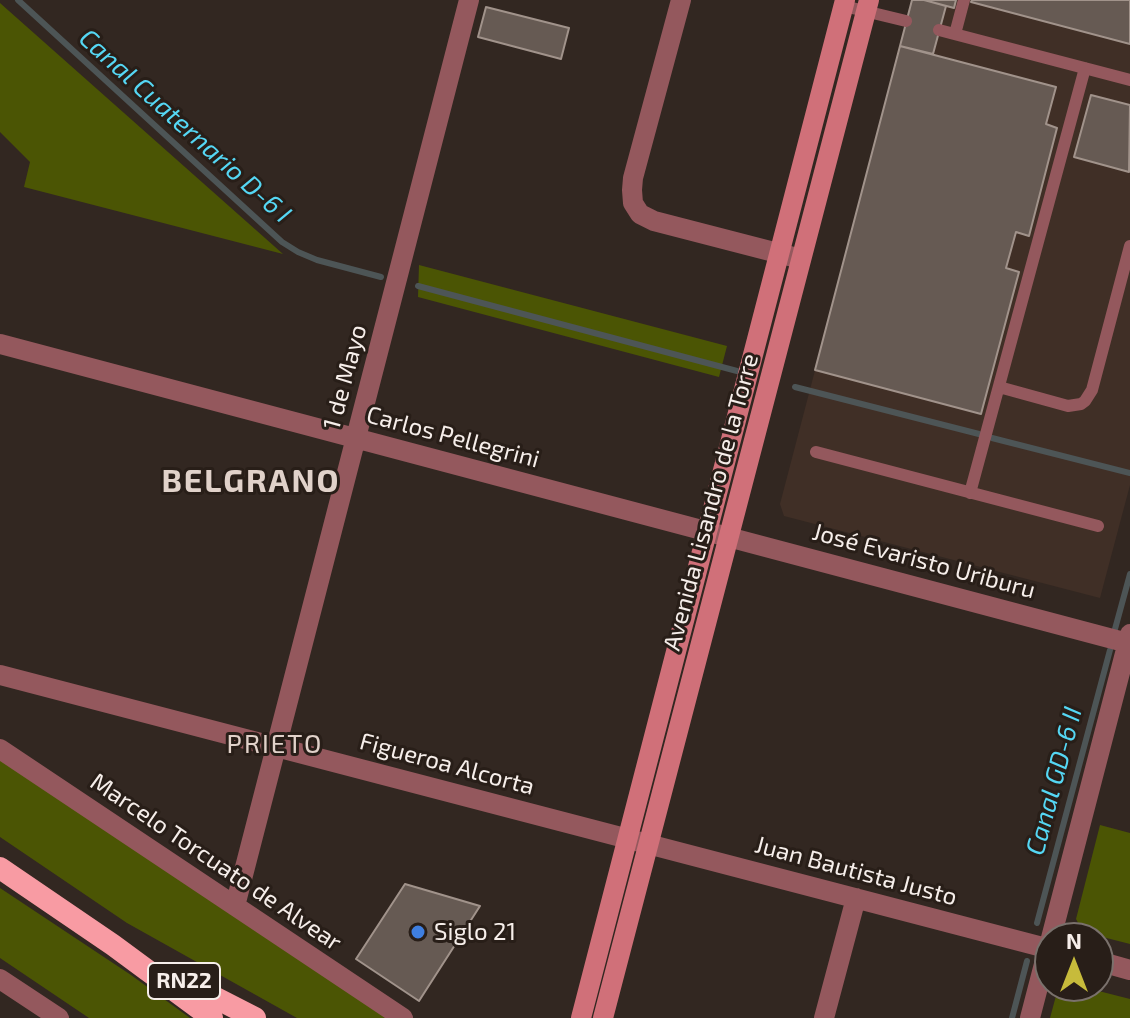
<!DOCTYPE html>
<meta charset="utf-8">
<style>
body{margin:0}
#map{position:relative;width:1130px;height:1018px;overflow:hidden;background:#322721;font-family:"Exo 2",sans-serif}
canvas{display:block}
.north{position:absolute;left:1034px;top:922px;width:80px;height:80px;box-sizing:border-box;background:#281e18;border:2px solid #7a716c;border-radius:50%;rotate:0deg;font-size:22px;font-weight:700;line-height:32px;text-align:center;color:#f6eeea}
.north::after{content:'';display:block;margin:auto;width:28px;height:36px;background:#c7bb3b;clip-path:polygon(50% 0,100% 100%,50% 72%,0 100%)}
</style>
<div id="map">
<canvas width="1130" height="1018"></canvas>
<div class="north">N</div>
</div>
<script>
const g = document.querySelector('canvas').getContext('2d');
g.lineJoin = 'round';
function fill(path, color) { g.fillStyle = color; g.fill(path, 'evenodd'); }
const shape = rows => new Path2D(rows.map(r => 'M' + r).join(''));
function stroke(path, color, width, dash) { g.strokeStyle = color; g.lineWidth = width; g.lineCap = dash ? 'butt' : 'round'; g.setLineDash(dash || []); g.stroke(path); }
function drawText(font, color, halo, rows, align = 'center') {
  g.font = font + ' "Exo 2",sans-serif'; g.lineWidth = 6; g.setLineDash([]); g.textBaseline = 'middle'; g.strokeStyle = halo; g.fillStyle = color; for (const [text, x, y, turn = 0] of rows) {
    g.save(); g.translate(x, y); g.rotate((+turn || 0) * Math.PI / 180); g.textAlign = isNaN(turn) ? turn : align; if (halo) g.strokeText(text, 0, 0); g.fillText(text, 0, 0); g.restore();
  }
}
const built = shape([
 [912,0,1130,0,1130,485,1100,598,784,516,780,504]
]);
const green = shape([
 [0,3,283,254,24,187,30,162,0,132],
 [419,265,727,346,719,377,418,297],
 [0,760,388,1018,297,1018,127,923,0,837],
 [1100,825,1130,833,1130,944,1083,932,1076,919],
 [0,888,131,975,190,1018,89,1018,0,958],
 [1066,986,1079,986,1130,999,1130,1018,1050,1018,1057,992]
]);
const stream = shape([
 [18,0,282,242,298,252,317,260,381,277],
 [418,286,737,371],
 [795,387,979,434],
 [992,438,1130,473],
 [1115,629,1130,574],
 [1037,923,1110,650],
 [1012,1018,1027,961]
]);
const building = shape([
 [912,0,924,0,946,6,933,54,900,46,912,0],
 [924,0,956,0,954,8,924,0],
 [972,0,1130,0,1130,44,971,2,972,0],
 [486,7,569,28,561,59,478,37,486,7],
 [900,46,1056,87,1046,124,1057,128,1029,236,1016,232,1006,268,1019,272,981,414,815,370,900,46],
 [1091,95,1130,105,1129,172,1074,157,1091,95],
 [405,884,480,906,419,1001,356,959,405,884]
]);
const service = shape([
 [844,6,906,21],
 [939,30,1130,80],
 [955,34,964,0],
 [999,387,1068,406,1081,404,1085,401,1092,390,1130,246],
 [816,452,1098,526],
 [970,493,1085,68]
]);
const minor = shape([
 [681,0,633,178,632,190,633,203,640,214,654,221,801,259],
 [0,344,1128,643],
 [0,675,1050,949],
 [0,749,403,1018],
 [235,906,469,0],
 [1051,938,1130,634],
 [1098,961,1130,970],
 [824,1018,856,898],
 [1030,1018,1050,941]
]);
const tertiary = shape([
 [0,979,59,1018]
]);
const secondary = shape([
 [581,1018,845,0],
 [603,1018,869,0]
]);
const trunk = shape([
 [0,868,113,945,212,1018],
 [171,975,255,1018]
]);
const markers = [
 [418,932,8,"#3f7fe0"]
];
const shields = [
 [184,981,72]
];
const shieldNames = [
 ["RN22",184,981]
];
const streetNames = [
 ["1 de Mayo",345,377,-75],
 ["Carlos Pellegrini",453,437,15],
 ["Avenida Lisandro de la Torre",711,502,-75],
 ["José Evaristo Uriburu",924,561,15],
 ["Figueroa Alcorta",447,764,15],
 ["Marcelo Torcuato de Alvear",216,862,34],
 ["Juan Bautista Justo",856,871,15]
];
const poiNames = [
 ["Siglo 21",434,932]
];
const waterNames = [
 ["Canal Cuaternario D-6 I",185,126,42],
 ["Canal GD-6 II",1054,781,-75]
];
const neighbourhoodNames = [
 ["PRIETO",275,744]
];
const districtNames = [
 ["BELGRANO",251,481]
];
fill(built, '#402f26');
fill(green, '#4b5504');
stroke(stream, '#4d5556', 6);
fill(building, '#665a53');
stroke(building, '#a1938b', 2);
stroke(service, '#94585d', 12);
stroke(minor, '#94585d', 20);
stroke(tertiary, '#94585d', 20);
stroke(secondary, '#d07079', 20);
stroke(trunk, '#f89ba3', 22);
for (const [x, y, r, color] of markers) { const dot = new Path2D(); dot.arc(x, y, r, 0, 2 * Math.PI); g.fillStyle = color; g.fill(dot); stroke(dot, '#281e18', 3); }
for (const [x, y, w] of shields) { const box = new Path2D(); box.roundRect(x - w / 2, y - 18, w, 36, 6); g.fillStyle = '#281e18'; g.fill(box); stroke(box, '#f6eeea', 2); }
drawText('bold 22px', '#f6eeea', null, shieldNames);
drawText('24px', '#f6eeea', '#281e18', streetNames);
drawText('24px', '#f6eeea', '#281e18', poiNames, 'left');
drawText('italic 26px', '#55d7f4', '#281e18', waterNames);
g.letterSpacing = '2px';
drawText('26px', '#e1d2ca', '#281e18', neighbourhoodNames);
g.letterSpacing = '0px';
g.letterSpacing = '2px';
drawText('bold 32px', '#e1d2ca', '#281e18', districtNames);
g.letterSpacing = '0px';
</script>
